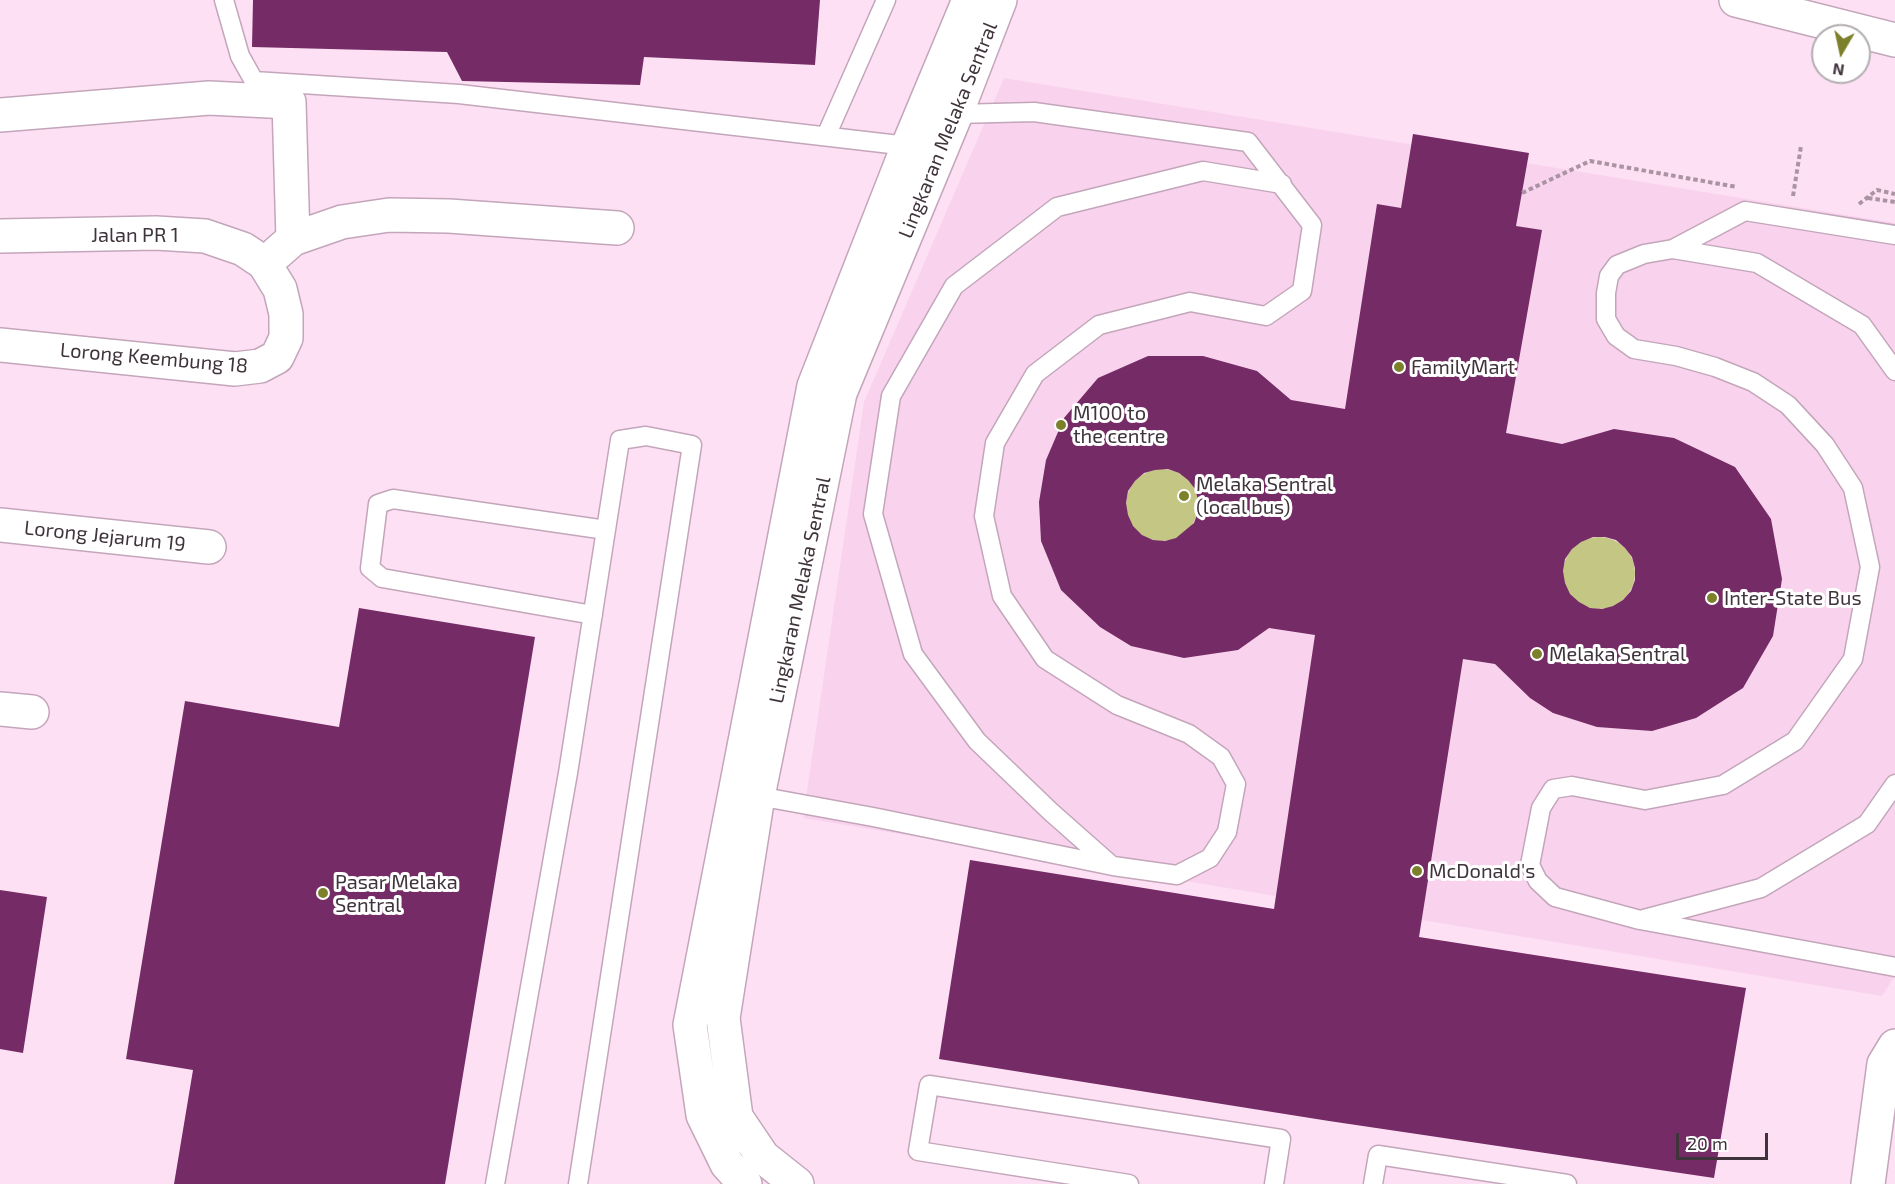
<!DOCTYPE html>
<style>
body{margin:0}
#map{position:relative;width:1895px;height:1184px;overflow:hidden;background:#fee0f5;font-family:"Exo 2",sans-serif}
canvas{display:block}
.north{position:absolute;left:1811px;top:24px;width:60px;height:60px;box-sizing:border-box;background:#fff;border:2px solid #b3aeb1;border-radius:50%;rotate:189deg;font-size:16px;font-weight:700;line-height:24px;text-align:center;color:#40343c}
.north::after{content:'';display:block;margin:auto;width:21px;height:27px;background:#7d802a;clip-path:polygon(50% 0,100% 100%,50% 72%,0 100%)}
.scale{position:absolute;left:1676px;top:1133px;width:92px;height:27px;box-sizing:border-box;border:3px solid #40343c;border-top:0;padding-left:8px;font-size:18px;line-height:21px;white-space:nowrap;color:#40343c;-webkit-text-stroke:4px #fff;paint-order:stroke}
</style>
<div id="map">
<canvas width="1895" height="1184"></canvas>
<div class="north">N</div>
<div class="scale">20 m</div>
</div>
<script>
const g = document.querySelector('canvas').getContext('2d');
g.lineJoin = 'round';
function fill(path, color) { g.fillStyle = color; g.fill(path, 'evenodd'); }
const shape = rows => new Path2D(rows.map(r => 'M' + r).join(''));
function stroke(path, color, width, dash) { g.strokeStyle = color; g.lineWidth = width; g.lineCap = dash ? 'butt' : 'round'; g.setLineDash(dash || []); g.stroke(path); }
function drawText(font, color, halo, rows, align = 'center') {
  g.font = font + ' "Exo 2",sans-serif'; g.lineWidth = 6; g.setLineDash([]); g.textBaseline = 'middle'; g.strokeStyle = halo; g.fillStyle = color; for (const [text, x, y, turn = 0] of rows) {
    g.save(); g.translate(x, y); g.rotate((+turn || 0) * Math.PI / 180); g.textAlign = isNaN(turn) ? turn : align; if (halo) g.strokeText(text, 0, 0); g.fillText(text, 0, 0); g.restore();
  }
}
const built = shape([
 [1004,78,1895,223,1895,976,1882,996,803,818,864,402]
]);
const green = shape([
 '1126 505a36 36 0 1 1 72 0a36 36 0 1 1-72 0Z',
 '1563 573a36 36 0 1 1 72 0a36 36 0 1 1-72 0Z'
]);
const building = shape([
 [253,0,820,0,815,65,644,57,640,85,462,81,447,52,252,47],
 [1413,134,1529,153,1516,226,1542,230,1506,433,1562,444,1614,429,1674,438,1735,467,1771,519,1782,579,1773,636,1743,688,1696,718,1652,731,1597,727,1553,713,1530,698,1495,664,1463,659,1419,937,1746,988,1714,1178,1329,1121,939,1059,970,860,1274,909,1315,635,1269,628,1238,650,1184,658,1131,646,1100,627,1061,590,1041,541,1039,502,1046,460,1064,418,1098,378,1148,356,1203,356,1257,371,1291,400,1345,409,1377,204,1401,208],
 [1168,469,1179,473,1188,480,1195,489,1198,500,1198,512,1194,523,1176,538,1165,541,1153,540,1142,535,1133,526,1128,515,1126,503,1128,491,1135,481,1144,473,1155,470],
 [1593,537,1605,537,1616,540,1625,548,1632,557,1635,568,1635,580,1631,591,1623,600,1613,606,1602,609,1590,608,1579,602,1570,594,1565,583,1563,571,1565,559,1572,549,1581,542],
 [359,608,535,637,445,1184,174,1184,193,1070,126,1059,185,701,339,727],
 [0,890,47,897,23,1053,0,1049]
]);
const path = shape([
 [1522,193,1590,161,1737,187],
 [1793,196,1801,146],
 [1868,198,1895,202],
 [1859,204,1877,190,1895,194]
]);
const service = shape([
 [224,0,240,56,254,81,459,94,908,146,913,142],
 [826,136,886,0],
 [1895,235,1745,211,1673,249,1644,254,1617,265,1609,276,1606,293,1606,319,1616,336,1634,349,1676,356,1715,367,1753,382,1788,405,1825,445,1853,488,1870,567,1853,659,1795,741,1723,785,1645,800,1572,786,1553,789,1541,808,1530,865,1538,881,1555,897,1640,920,1895,967],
 [1673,249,1757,263,1862,325,1895,371],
 [593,615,382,578,370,568,378,504,393,499,606,530],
 [758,796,873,817,1113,866,1177,875,1210,858,1227,832,1236,784,1221,757,1189,734,1117,705,1045,659,1002,596,984,516,995,443,1035,374,1099,325,1190,302,1266,316,1302,291,1312,225,1248,142,1034,112,956,114,951,117],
 [1111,865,1051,812,977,741,913,654,873,514,891,396,954,286,1057,207,1203,171,1282,184],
 [1644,919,1761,888,1867,824,1895,784],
 [495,1184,568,773,620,440,646,436,692,445,578,1184],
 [1129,1184,918,1151,929,1085,1281,1139,1274,1184],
 [1373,1184,1378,1155,1567,1184]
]);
const minor = shape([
 [1736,0,1895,40],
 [0,115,209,98,289,102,293,239],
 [0,236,156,233,205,236,243,249,264,263,280,289,286,314,286,338,277,357,260,366,235,369,0,345],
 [277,253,293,239,342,222,389,215,449,216,617,228],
 [0,525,209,547],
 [0,709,32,712],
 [745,1184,727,1164,703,1115,690,1025,814,386,908,146,969,0],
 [797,1184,763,1157,736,1117,723,1018,758,796,840,393,956,114,1000,0],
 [1868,1184,1884,1064,1895,1046]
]);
const markers = [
 [1399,367,6,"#7d802a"],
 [1061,425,6,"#7d802a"],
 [1184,496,6,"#7d802a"],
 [1712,598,6,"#7d802a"],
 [1537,654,6,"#7d802a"],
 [1417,871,6,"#7d802a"],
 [323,893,6,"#7d802a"]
];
const streetNames = [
 ["Lingkaran Melaka Sentral",948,130,-68],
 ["Jalan PR 1",135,235],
 ["Lorong Keembung 18",154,358,5],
 ["Lorong Jejarum 19",105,536,6],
 ["Lingkaran Melaka Sentral",800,590,-78]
];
const poiNames = [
 ["FamilyMart",1411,367],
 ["M100 to",1073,413],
 ["the centre",1073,436],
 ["Melaka Sentral",1196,484],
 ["(local bus)",1196,507],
 ["Inter-State Bus",1724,598],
 ["Melaka Sentral",1549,654],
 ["McDonald's",1429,871],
 ["Pasar Melaka",335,882],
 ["Sentral",335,905]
];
fill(built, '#f9d3ed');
fill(green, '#c3c783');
fill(building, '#752b65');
stroke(service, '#c3a6ba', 21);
stroke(minor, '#c3a6ba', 36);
stroke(path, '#aa94a3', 4, [4.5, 3]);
stroke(service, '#fff', 18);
stroke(minor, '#fff', 33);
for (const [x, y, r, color] of markers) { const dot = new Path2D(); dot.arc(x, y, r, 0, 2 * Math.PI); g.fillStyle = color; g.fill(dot); stroke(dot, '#fff', 2); }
drawText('20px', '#40343c', '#fff', streetNames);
drawText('20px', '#40343c', '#fff', poiNames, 'left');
</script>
